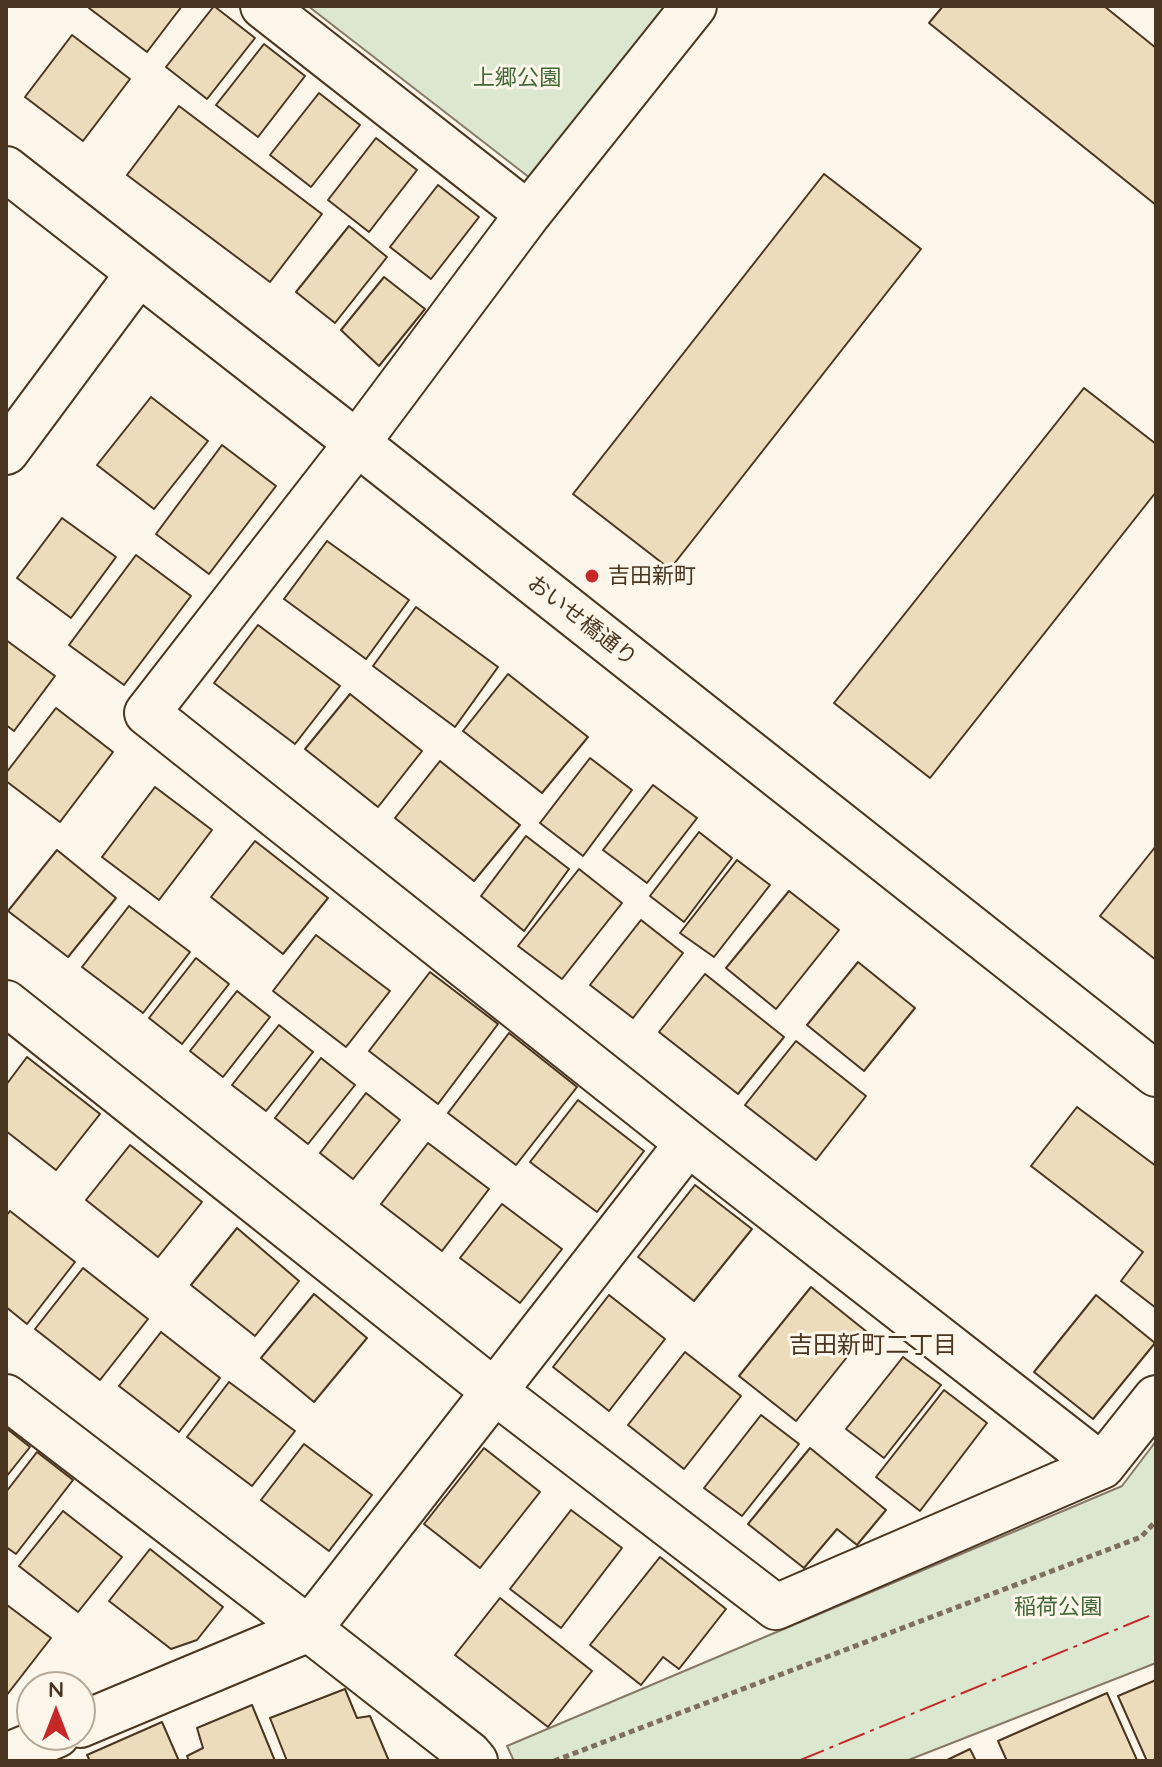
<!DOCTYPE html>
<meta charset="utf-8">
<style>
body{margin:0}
#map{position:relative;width:1162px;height:1767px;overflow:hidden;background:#fbf6e9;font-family:Quicksand,sans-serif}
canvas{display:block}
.frame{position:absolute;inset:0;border:8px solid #4a3520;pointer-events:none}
.north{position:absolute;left:16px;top:1671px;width:80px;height:80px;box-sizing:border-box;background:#fbf6e9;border:2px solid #b4a999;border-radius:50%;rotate:0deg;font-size:22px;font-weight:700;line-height:32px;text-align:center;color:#4a3520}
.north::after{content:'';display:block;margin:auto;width:28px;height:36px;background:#c62828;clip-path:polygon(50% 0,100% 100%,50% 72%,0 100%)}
</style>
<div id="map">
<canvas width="1162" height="1767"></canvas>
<div class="frame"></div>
<div class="north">N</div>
</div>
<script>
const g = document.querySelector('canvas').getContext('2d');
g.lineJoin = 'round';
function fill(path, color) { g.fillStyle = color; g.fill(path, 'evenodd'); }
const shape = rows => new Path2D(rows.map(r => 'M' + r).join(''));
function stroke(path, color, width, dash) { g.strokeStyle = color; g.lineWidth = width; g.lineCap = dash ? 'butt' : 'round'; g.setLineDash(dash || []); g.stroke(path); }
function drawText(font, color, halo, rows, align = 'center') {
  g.font = font + ' Quicksand,"Noto Sans JP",sans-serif'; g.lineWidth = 6; g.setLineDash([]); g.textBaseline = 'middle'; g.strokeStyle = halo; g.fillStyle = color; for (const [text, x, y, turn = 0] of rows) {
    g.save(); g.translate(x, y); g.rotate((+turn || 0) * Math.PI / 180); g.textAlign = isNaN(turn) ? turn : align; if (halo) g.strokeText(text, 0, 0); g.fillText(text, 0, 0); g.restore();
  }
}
const green = shape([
 [308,6,665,6,530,178,308,6],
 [1156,1441,1156,1663,906,1761,514,1761,507,1746,1122,1486,1156,1441]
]);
const building = shape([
 [91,6,182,6,147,52,89,8,91,6],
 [214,6,255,38,207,99,166,67,214,6],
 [943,6,1104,6,1156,48,1156,205,929,23,943,6],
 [72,35,130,79,83,141,25,97,72,35],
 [264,44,305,76,258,137,216,105,264,44],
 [319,93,360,125,311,187,270,155,319,93],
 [179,106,322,214,270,282,127,175,179,106],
 [376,138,417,170,369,232,328,200,376,138],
 [824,174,921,249,670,569,573,494,824,174],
 [438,185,479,217,431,279,390,247,438,185],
 [349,226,387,257,335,323,296,292,349,226],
 [384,277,425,309,379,366,341,330,384,277],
 [1084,388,1156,444,1156,492,930,778,834,703,1084,388],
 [151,397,208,441,154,509,97,465,151,397],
 [222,445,276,486,209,574,156,534,222,445],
 [62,518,116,557,71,618,17,578,62,518],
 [327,541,409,600,366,659,284,599,327,541],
 [136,555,191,596,124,685,69,645,136,555],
 [416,607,498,667,455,727,373,666,416,607],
 [258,625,340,686,295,744,214,683,258,625],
 [6,640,55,676,14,731,6,725,6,640],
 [508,674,588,737,542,793,463,731,508,674],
 [350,694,422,751,378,807,305,749,350,694],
 [56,708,113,752,60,822,6,781,6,773,56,708],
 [590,758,632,790,583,856,540,823,590,758],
 [440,761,520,825,474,881,395,818,440,761],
 [653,785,697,818,647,883,603,850,653,785],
 [155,787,212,830,159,900,102,857,155,787],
 [699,832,732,858,684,922,650,896,699,832],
 [526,836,569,869,524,931,481,896,526,836],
 [255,841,328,898,283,954,211,897,255,841],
 [1156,846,1156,960,1100,916,1156,846],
 [57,850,116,898,68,957,8,911,57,850],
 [737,860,770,885,714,957,680,933,737,860],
 [579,869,622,903,562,979,518,946,579,869],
 [789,891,839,930,776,1009,726,968,789,891],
 [129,906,190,952,143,1013,82,967,129,906],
 [641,920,683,953,633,1018,590,985,641,920],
 [316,935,390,991,346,1047,273,991,316,935],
 [196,958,229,984,182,1044,149,1018,196,958],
 [858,962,915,1008,864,1071,807,1025,858,962],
 [430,972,498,1024,438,1104,369,1051,430,972],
 [705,974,784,1037,738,1094,659,1032,705,974],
 [237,991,270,1017,223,1077,190,1051,237,991],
 [279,1025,313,1052,266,1111,232,1085,279,1025],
 [509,1033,577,1087,516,1165,448,1113,509,1033],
 [796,1041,866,1096,816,1160,745,1105,796,1041],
 [27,1057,100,1114,56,1170,6,1131,6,1085,27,1057],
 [321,1058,355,1085,308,1144,275,1118,321,1058],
 [366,1093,400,1120,353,1179,320,1153,366,1093],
 [578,1100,644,1151,597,1212,530,1162,578,1100],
 [1077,1107,1156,1166,1156,1308,1121,1281,1143,1252,1031,1166,1077,1107],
 [428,1143,489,1189,442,1251,381,1204,428,1143],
 [130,1145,202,1202,158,1257,86,1200,130,1145],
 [695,1185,752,1229,694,1301,638,1257,695,1185],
 [502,1204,562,1249,520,1303,460,1258,502,1204],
 [10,1211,75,1262,27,1324,6,1307,6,1216,10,1211],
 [237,1228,299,1281,255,1336,191,1285,237,1228],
 [83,1268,148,1319,100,1380,35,1329,83,1268],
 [811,1287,867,1332,796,1421,739,1376,811,1287],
 [314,1294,367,1338,314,1402,261,1358,314,1294],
 [609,1295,665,1339,609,1411,553,1367,609,1295],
 [1096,1295,1155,1343,1093,1419,1034,1372,1096,1295],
 [161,1332,220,1378,179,1432,119,1386,161,1332],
 [685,1352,741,1396,684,1469,628,1425,685,1352],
 [903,1357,941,1385,884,1458,846,1429,903,1357],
 [229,1382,295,1431,252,1486,187,1437,229,1382],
 [944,1390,987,1423,920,1511,876,1477,944,1390],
 [761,1415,799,1444,742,1516,704,1488,761,1415],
 [6,1428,30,1447,6,1477,6,1428],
 [304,1444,372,1495,329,1551,261,1500,304,1444],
 [484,1448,540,1492,480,1568,424,1524,484,1448],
 [810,1448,886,1510,857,1545,837,1529,804,1568,748,1524,810,1448],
 [37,1452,73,1480,16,1554,6,1547,6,1492,37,1452],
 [571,1510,622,1548,561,1628,510,1589,571,1510],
 [63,1511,122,1557,78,1612,19,1566,63,1511],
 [150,1549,223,1607,197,1640,171,1649,109,1601,150,1549],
 [660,1557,726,1609,679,1669,663,1657,641,1685,590,1645,660,1557],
 [500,1598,592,1671,548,1727,455,1655,500,1598],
 [7,1605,51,1638,6,1696,6,1607,7,1605],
 [1156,1680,1156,1761,1147,1761,1118,1696,1156,1680],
 [345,1689,357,1718,370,1716,389,1761,287,1761,270,1718,345,1689],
 [1107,1693,1137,1760,1007,1761,998,1741,1107,1693],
 [252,1705,275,1761,189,1761,187,1756,203,1748,197,1728,252,1705],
 [162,1722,179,1761,90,1761,87,1755,162,1722],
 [970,1749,976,1761,945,1761,970,1749]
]);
const path = shape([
 [554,1761,1141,1537,1156,1521]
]);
const minor = shape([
 [263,6,528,214],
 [694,6,528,214,357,443,147,713,688,1143,1102,1466],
 [6,1003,494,1391,776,1607,1102,1466,1156,1398],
 [6,1397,309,1629,469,1754,475,1761],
 [80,1725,309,1629,688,1143],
 [6,1756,57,1735]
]);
const tertiary = shape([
 [6,169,357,443,1156,1074],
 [6,452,138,274]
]);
const power = shape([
 [798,1761,1156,1613]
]);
const markers = [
 [592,576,8,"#c62828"]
];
const parkNames = [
 ["上郷公園",517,78],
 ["稲荷公園",1058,1607]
];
const poiNames = [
 ["吉田新町",608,576]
];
const streetNames = [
 ["おいせ橋通り",582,621,38]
];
const neighbourhoodNames = [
 ["吉田新町二丁目",873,1346]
];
fill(green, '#dce7d0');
stroke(green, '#887966', 2);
fill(building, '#ecdcbc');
stroke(building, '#4a3520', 2);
stroke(minor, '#4a3520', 48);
stroke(tertiary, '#4a3520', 48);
stroke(path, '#7f6f5c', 5, [6, 4]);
stroke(minor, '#fbf6e9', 44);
stroke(tertiary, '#fbf6e9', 44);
stroke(power, '#c62828', 2, [28, 6, 4, 6]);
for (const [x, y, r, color] of markers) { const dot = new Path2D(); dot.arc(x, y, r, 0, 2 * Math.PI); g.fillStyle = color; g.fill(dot); stroke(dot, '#fbf6e9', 3); }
drawText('22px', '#436837', '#fbf6e9', parkNames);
drawText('22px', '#4a3520', '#fbf6e9', poiNames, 'left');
drawText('22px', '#4a3520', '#fbf6e9', streetNames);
drawText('24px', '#4a3520', '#fbf6e9', neighbourhoodNames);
</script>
